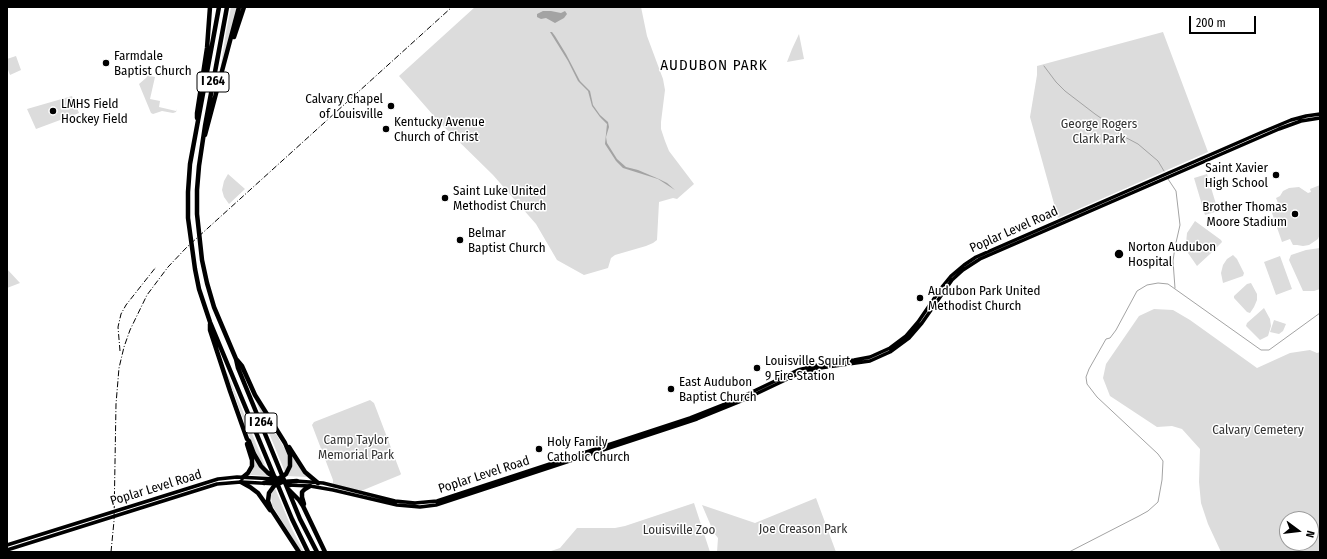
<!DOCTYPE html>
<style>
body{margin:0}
#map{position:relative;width:1327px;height:559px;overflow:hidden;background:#fff;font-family:"Fira Sans Condensed",sans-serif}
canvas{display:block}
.frame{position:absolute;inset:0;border:8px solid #000;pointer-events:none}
.north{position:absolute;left:1279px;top:511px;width:40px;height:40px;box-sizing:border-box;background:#fff;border:1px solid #999;border-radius:50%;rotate:105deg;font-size:11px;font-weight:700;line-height:16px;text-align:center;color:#000}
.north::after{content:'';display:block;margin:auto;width:14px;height:18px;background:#000;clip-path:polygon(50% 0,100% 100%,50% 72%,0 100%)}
.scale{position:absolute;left:1189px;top:16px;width:67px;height:18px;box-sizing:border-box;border:2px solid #000;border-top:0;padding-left:5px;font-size:12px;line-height:14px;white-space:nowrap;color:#000;-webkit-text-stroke:3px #fff;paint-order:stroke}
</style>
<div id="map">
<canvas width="1327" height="559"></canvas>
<div class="frame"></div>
<div class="north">N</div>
<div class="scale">200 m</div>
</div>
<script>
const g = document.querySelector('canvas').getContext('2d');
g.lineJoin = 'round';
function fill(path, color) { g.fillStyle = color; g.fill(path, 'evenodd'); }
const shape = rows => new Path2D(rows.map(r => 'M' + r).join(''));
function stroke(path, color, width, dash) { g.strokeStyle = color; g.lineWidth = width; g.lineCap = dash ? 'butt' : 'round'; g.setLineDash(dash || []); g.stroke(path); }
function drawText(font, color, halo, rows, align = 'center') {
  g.font = font + ' "Fira Sans Condensed",sans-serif'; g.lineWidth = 3; g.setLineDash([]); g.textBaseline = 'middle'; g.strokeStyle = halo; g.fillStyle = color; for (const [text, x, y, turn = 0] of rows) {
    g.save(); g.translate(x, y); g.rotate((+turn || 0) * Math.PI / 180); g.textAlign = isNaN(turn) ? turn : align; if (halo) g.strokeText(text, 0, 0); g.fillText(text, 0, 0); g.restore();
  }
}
const green = shape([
 [231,7,238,7,218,83,226,32],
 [475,7,641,7,647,36,663,79,665,90,661,122,661,129,665,141,669,151,694,184,677,199,673,198,659,202,657,240,653,243,646,246,615,255,611,258,608,268,584,275,557,260,536,224,493,175,440,123,399,76],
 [1163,32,1208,152,1058,218,1030,117,1037,75,1037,66],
 [799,34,804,59,787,62,792,49],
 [16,56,21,70,10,75,7,67,7,59],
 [149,74,150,76,155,77,150,99,160,101,159,107,176,111,177,109,176,112,173,113,162,111,153,114,151,113,139,84,146,78],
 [72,96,79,113,36,129,27,109],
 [228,174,245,189,229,204,224,197,222,190,224,181],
 [1207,174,1218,211,1205,215,1194,178],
 [1320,185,1320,234,1318,239,1309,245,1303,246,1297,245,1293,245,1290,239,1282,242,1270,207,1278,203,1276,198,1280,196,1283,191,1289,188,1299,187,1308,193,1311,192,1310,189],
 [1195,221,1221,240,1222,242,1210,254,1197,266,1188,253,1186,243,1187,233],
 [1320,248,1320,289,1314,291,1303,291,1289,260,1291,255,1306,250],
 [1233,255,1237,259,1244,273,1243,276,1223,283,1221,273,1223,265,1227,259],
 [1280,256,1292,289,1276,295,1264,262],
 [7,269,20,283,7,288],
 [1251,283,1257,294,1257,300,1254,307,1250,313,1247,312,1234,298,1234,296,1247,284],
 [1264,308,1270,319,1271,326,1268,336,1260,340,1246,326,1247,323],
 [1154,309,1173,310,1190,320,1257,368,1290,353,1310,350,1317,353,1320,352,1320,552,1221,552,1208,524,1201,503,1199,482,1200,449,1182,429,1172,426,1157,427,1110,396,1103,378,1106,364,1139,316],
 [1287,519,1311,519,1311,543,1287,543],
 [1274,320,1286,324,1283,331,1279,334,1270,332],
 [225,369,229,377,266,468,257,457,251,441],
 [255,399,288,454,289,464,285,472],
 [370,400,374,403,401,474,400,475,361,491,333,486,333,480,312,425,314,422],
 [292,454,307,477,287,476,292,466],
 [255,460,267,474,267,476,250,475,253,469],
 [275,488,292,529,304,552,301,552,272,505,271,495],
 [816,498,836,552,717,552,718,538,714,533,702,505,755,523],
 [694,503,710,552,548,552,560,548,577,528,615,528,625,526]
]);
const water = shape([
 [543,11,551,11,561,13,565,11,567,14,564,18,555,23,546,18,541,19,537,17,537,14],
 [550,32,552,32,555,36,566,54,580,81,590,91,593,105,600,115,608,122,609,127,606,137,607,143,617,159,626,167,638,170,659,179,667,183,675,190,658,179,623,168,616,161,605,144,607,124,600,117,592,106,588,91,578,81,568,61]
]);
const stream = shape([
 [1044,66,1056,82,1065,91,1095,114,1111,125,1121,135,1138,144,1158,161,1164,171],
 [1168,179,1176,191,1180,225,1175,247,1173,261,1175,288],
 [1069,552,1139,516,1148,511,1158,502,1162,480,1163,461,1158,454,1097,397,1087,384,1086,377,1089,369,1106,339,1110,338,1116,330,1137,291,1147,285,1158,283,1168,284,1261,350,1269,350,1320,313]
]);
const major = shape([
 [296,481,323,483,395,501,415,503,437,501,690,418,733,401,798,370,818,365,854,360,870,357,890,348,906,336,918,322,942,287,951,276,964,265,976,257,1260,133,1291,120,1306,116,1320,114],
 [288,485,310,486,333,490,397,505,420,507,436,505,697,419,739,402,798,374,820,368,870,361,890,352,909,338,922,323,952,280,963,270,980,259,1279,129,1301,121,1320,118],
 [7,545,218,479,237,477,276,479],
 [7,550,217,484,241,482,278,484]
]);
const highway = shape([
 [219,7,190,164,188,192,188,218,195,269,199,289,210,322,292,519,308,552],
 [227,7,205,126,199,166,197,190,197,214,202,260,207,283,214,307,236,359,238,368,300,519,317,552],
 [234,37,244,7],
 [197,118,197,113,207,48,210,7],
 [205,135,239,7],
 [210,324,210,330,230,391,247,439,249,441,254,454,261,466,268,473,279,480,290,485],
 [237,360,242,366,255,395,285,443,290,455,290,466,286,474,278,479,264,483],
 [289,447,305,472,318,483],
 [242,478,248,473,252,466,252,460,247,444],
 [297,481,282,482,274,486,269,493,268,501,271,509,299,552],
 [241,482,250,487,258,493,270,510],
 [289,490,299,500,303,506,325,552],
 [304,504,302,497,302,492,305,489,310,486]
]);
const rail = shape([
 [120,351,118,327,121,314,126,305,156,267],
 [111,552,114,521,116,404,119,368,124,347,130,330,147,295,168,267,187,247,452,7]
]);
const markers = [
 [106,63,4,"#000"],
 [391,106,4,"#000"],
 [53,111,4,"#000"],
 [386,129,4,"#000"],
 [1276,175,4,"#000"],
 [445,198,4,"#000"],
 [1295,214,4,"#000"],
 [460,240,4,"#000"],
 [1119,254,5,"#000"],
 [920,298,4,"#000"],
 [757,368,4,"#000"],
 [671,389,4,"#000"],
 [539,449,4,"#000"]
];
const shields = [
 [213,82,32],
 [261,423,32]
];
const shieldNames = [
 ["I 264",213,82],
 ["I 264",261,423]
];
const poiNames = [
 ["Farmdale",114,56],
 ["Baptist Church",114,71],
 ["Calvary Chapel",383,99,"right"],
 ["of Louisville",383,114,"right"],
 ["LMHS Field",61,104],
 ["Hockey Field",61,119],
 ["Kentucky Avenue",394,122],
 ["Church of Christ",394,137],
 ["Saint Xavier",1268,168,"right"],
 ["High School",1268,183,"right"],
 ["Saint Luke United",453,191],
 ["Methodist Church",453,206],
 ["Brother Thomas",1287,207,"right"],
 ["Moore Stadium",1287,222,"right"],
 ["Belmar",468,233],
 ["Baptist Church",468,248],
 ["Norton Audubon",1128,247],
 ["Hospital",1128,262],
 ["Audubon Park United",928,291],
 ["Methodist Church",928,306],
 ["Louisville Squirt",765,361],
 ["9 Fire Station",765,376],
 ["East Audubon",679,382],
 ["Baptist Church",679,397],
 ["Holy Family",547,442],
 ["Catholic Church",547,457]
];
const parkNames = [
 ["George Rogers",1099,124],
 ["Clark Park",1099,139],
 ["Calvary Cemetery",1258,430],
 ["Camp Taylor",356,440],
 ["Memorial Park",356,455],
 ["Joe Creason Park",803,529],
 ["Louisville Zoo",679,530]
];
const streetNames = [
 ["Poplar Level Road",1014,230,-24],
 ["Poplar Level Road",484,475,-18],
 ["Poplar Level Road",156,488,-17]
];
const quarterNames = [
 ["AUDUBON PARK",714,66]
];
fill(green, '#dcdcdc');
fill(water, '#a3a3a3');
stroke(stream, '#a3a3a3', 1);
stroke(major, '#000', 3.5);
stroke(highway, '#000', 4.5);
stroke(rail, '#000', 1, [6, 2, 1, 2]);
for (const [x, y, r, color] of markers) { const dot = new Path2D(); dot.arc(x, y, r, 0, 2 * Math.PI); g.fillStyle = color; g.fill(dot); stroke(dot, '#fff', 1.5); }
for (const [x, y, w] of shields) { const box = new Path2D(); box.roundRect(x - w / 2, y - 10, w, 20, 3); g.fillStyle = '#fff'; g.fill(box); stroke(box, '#000', 1); }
drawText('bold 12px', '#000', null, shieldNames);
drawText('13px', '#000', '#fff', poiNames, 'left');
drawText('13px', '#333', '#fff', parkNames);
drawText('13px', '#000', '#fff', streetNames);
g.letterSpacing = '1px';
drawText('15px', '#000', '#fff', quarterNames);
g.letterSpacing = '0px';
</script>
